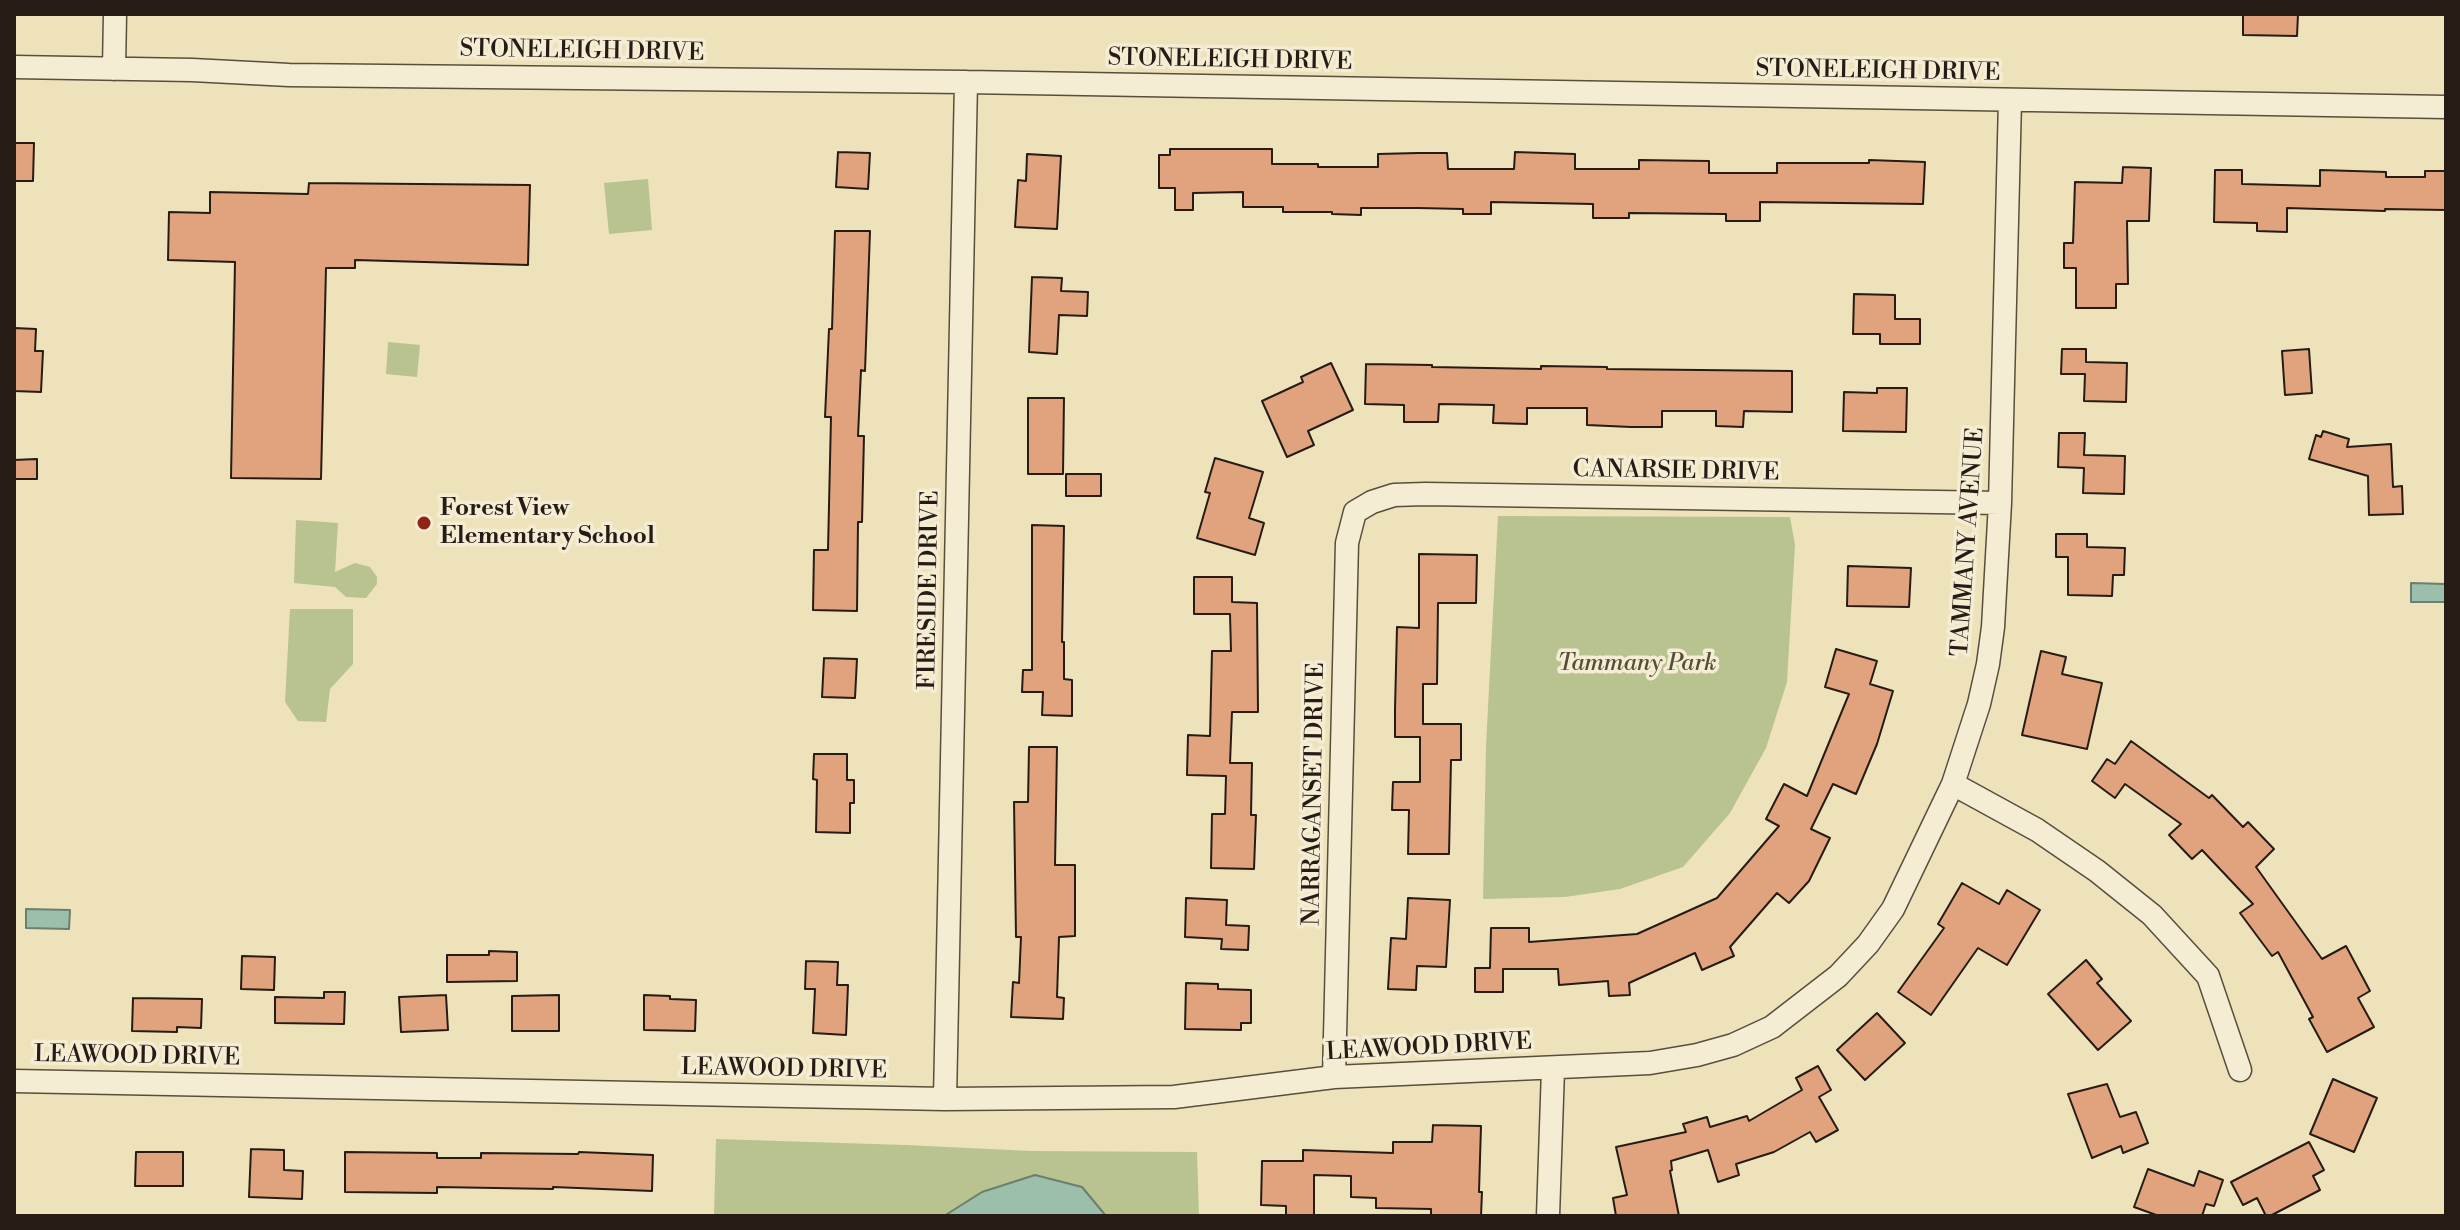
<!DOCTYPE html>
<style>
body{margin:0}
#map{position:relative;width:2460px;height:1230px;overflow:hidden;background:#eee2bb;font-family:"Libre Bodoni",serif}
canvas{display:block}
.frame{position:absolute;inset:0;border:16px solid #261c15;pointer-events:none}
</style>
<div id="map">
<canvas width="2460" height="1230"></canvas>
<div class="frame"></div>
</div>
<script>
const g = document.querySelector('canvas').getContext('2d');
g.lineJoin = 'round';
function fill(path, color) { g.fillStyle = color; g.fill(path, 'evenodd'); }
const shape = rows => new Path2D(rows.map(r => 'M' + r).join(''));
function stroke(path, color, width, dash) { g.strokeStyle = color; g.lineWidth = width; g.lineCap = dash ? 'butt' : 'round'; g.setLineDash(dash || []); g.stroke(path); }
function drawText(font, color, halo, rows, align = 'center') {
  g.font = font + ' "Libre Bodoni",serif'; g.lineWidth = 7; g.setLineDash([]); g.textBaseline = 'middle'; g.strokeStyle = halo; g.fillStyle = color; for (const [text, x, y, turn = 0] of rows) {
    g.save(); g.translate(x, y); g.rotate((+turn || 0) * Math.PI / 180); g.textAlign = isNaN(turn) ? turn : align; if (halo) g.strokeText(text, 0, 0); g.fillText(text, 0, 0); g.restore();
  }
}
const green = shape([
 [648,179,652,230,609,234,604,183],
 [388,342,420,345,417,377,386,374],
 [1498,516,1790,517,1795,545,1787,682,1766,748,1730,813,1683,867,1620,889,1565,897,1483,899,1486,746],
 [296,520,338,523,335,572,355,563,370,567,377,577,377,584,366,598,346,597,335,587,294,583],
 [290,609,353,609,353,664,330,689,326,722,298,721,285,702],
 [716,1139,906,1145,1031,1151,1197,1152,1199,1216,714,1216]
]);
const water = shape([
 [2411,583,2446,584,2446,602,2411,602,2411,583],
 [26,909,70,910,69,929,26,928,26,909],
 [1035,1175,1082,1187,1106,1216,944,1216,982,1192,1035,1175]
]);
const building = shape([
 [2243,14,2298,14,2297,36,2243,35,2243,14],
 [14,143,34,143,33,181,14,181,14,143],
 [1170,149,1272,149,1272,164,1318,164,1318,167,1378,167,1378,154,1418,153,1447,153,1448,169,1514,169,1515,152,1575,154,1575,169,1639,169,1639,160,1709,161,1709,173,1777,173,1777,163,1869,163,1869,160,1925,162,1923,204,1760,202,1760,221,1726,221,1726,214,1629,213,1629,218,1593,218,1593,204,1491,202,1491,214,1463,214,1463,209,1418,208,1361,208,1361,215,1332,214,1332,212,1283,212,1283,207,1243,207,1243,192,1193,193,1193,210,1175,210,1175,188,1159,188,1159,155,1170,155,1170,149],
 [838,152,870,153,868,189,836,187,838,152],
 [1027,154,1061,156,1057,229,1015,227,1018,180,1026,181,1027,154],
 [2123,167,2151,168,2149,221,2127,221,2128,284,2116,284,2116,308,2076,308,2076,268,2064,268,2064,243,2073,243,2075,182,2122,183,2123,167],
 [2215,170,2242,170,2242,184,2320,186,2320,170,2386,172,2386,177,2425,177,2425,171,2446,171,2446,210,2385,209,2385,211,2287,208,2287,232,2257,231,2257,223,2214,222,2215,170],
 [309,183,530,185,528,265,355,260,355,268,326,268,321,479,231,478,235,262,168,260,169,212,210,213,210,192,308,194,309,183],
 [835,231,870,231,865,371,861,370,858,436,864,436,862,522,858,522,857,611,813,610,814,550,828,550,831,417,825,417,829,329,832,329,835,231],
 [1032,277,1062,278,1061,291,1088,292,1087,316,1059,315,1057,354,1029,352,1032,277],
 [1854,294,1895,295,1895,319,1920,319,1920,344,1880,344,1880,334,1853,334,1854,294],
 [14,328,36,329,35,351,43,351,41,392,14,391,14,328],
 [2062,349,2086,349,2086,362,2127,363,2126,402,2084,401,2085,374,2061,374,2062,349],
 [2309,349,2312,393,2285,395,2282,351,2309,349],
 [1331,363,1353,410,1308,431,1314,445,1287,457,1262,401,1303,382,1301,377,1331,363],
 [1366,364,1432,365,1432,367,1541,369,1541,366,1607,367,1607,369,1792,371,1792,412,1744,411,1743,427,1716,426,1716,411,1662,411,1662,427,1631,427,1587,425,1587,408,1527,408,1527,424,1493,423,1494,405,1439,404,1438,422,1404,422,1404,405,1365,404,1366,364],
 [1877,388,1907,388,1906,432,1843,431,1844,392,1877,393,1877,388],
 [1028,398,1064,398,1063,474,1028,474,1028,398],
 [2323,431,2349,439,2347,447,2391,444,2393,487,2402,486,2403,514,2369,515,2368,476,2309,459,2316,435,2321,437,2323,431],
 [2059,433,2085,433,2084,455,2125,456,2124,494,2083,493,2084,468,2058,467,2059,433],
 [1215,458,1263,472,1249,518,1264,523,1255,555,1197,538,1210,493,1205,492,1215,458],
 [37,459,37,479,14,479,14,460,37,459],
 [1066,474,1101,474,1101,496,1066,496,1066,474],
 [1032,525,1064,526,1062,642,1064,642,1064,679,1072,680,1072,716,1042,715,1043,692,1022,692,1023,670,1032,670,1032,525],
 [2056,534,2087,534,2087,547,2125,548,2124,575,2113,575,2112,596,2068,595,2068,557,2056,557,2056,534],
 [1419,554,1477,555,1476,603,1438,603,1437,684,1423,684,1423,724,1461,724,1461,760,1451,760,1449,854,1408,854,1409,810,1392,810,1393,782,1420,782,1420,737,1395,737,1395,709,1397,627,1419,628,1419,554],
 [1848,566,1911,568,1909,607,1847,606,1848,566],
 [1194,577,1232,577,1232,602,1257,603,1258,712,1232,712,1230,763,1252,763,1251,815,1256,815,1254,869,1211,868,1212,814,1225,814,1226,776,1187,775,1188,735,1210,736,1212,651,1231,651,1230,614,1194,614,1194,577],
 [1836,649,1877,661,1870,684,1893,691,1877,744,1856,794,1833,784,1811,829,1830,838,1809,881,1789,903,1777,893,1730,947,1734,956,1702,970,1695,953,1629,983,1630,995,1609,996,1608,981,1559,985,1558,969,1503,969,1503,992,1475,992,1475,968,1490,968,1491,928,1529,928,1529,942,1637,934,1717,898,1779,826,1766,819,1784,784,1807,796,1849,694,1825,687,1836,649],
 [2041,651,2066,657,2062,674,2102,683,2087,749,2022,735,2041,651],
 [824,658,857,659,855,698,822,697,824,658],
 [2131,741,2209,798,2212,795,2243,827,2248,822,2274,849,2256,867,2322,959,2346,946,2370,991,2358,998,2374,1027,2327,1052,2309,1019,2313,1017,2278,952,2272,956,2240,913,2253,904,2202,850,2192,859,2169,835,2181,824,2125,784,2115,798,2092,781,2107,759,2115,764,2131,741],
 [1029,747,1057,747,1055,865,1075,865,1075,936,1059,937,1057,997,1064,998,1063,1019,1011,1017,1013,982,1019,983,1021,937,1016,937,1014,802,1028,802,1029,747],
 [814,754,847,754,847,780,854,780,854,803,850,803,850,833,816,832,817,780,813,779,814,754],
 [1962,883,1999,904,2007,890,2040,910,2007,965,1978,948,1931,1015,1898,992,1944,928,1938,924,1962,883],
 [1186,898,1227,900,1226,925,1249,926,1248,950,1221,949,1222,939,1185,937,1186,898],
 [1408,898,1450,900,1446,967,1417,966,1416,990,1388,989,1391,938,1406,939,1408,898],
 [489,951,517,952,517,981,447,982,447,955,489,955,489,951],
 [242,956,275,957,274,990,241,989,242,956],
 [2086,960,2102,979,2097,983,2131,1021,2098,1050,2048,994,2086,960],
 [806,961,838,962,837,985,848,985,846,1035,813,1033,815,989,805,989,806,961],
 [1186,983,1218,984,1218,989,1251,990,1251,1023,1241,1023,1241,1030,1185,1029,1186,983],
 [324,992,345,992,344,1024,275,1023,275,997,324,998,324,992],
 [446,995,448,1030,401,1032,399,997,446,995],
 [559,995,559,1031,512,1031,512,996,559,995],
 [644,995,670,996,670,999,696,1000,695,1031,644,1030,644,995],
 [133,998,202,999,201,1028,177,1027,177,1032,132,1031,133,998],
 [1877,1013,1905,1043,1865,1080,1837,1050,1877,1013],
 [1818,1066,1831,1090,1819,1097,1838,1130,1816,1142,1810,1132,1774,1152,1736,1164,1739,1175,1718,1182,1708,1150,1671,1161,1672,1170,1670,1171,1679,1216,1616,1216,1613,1198,1627,1195,1616,1147,1686,1132,1683,1124,1707,1117,1710,1127,1747,1116,1749,1121,1802,1090,1796,1078,1818,1066],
 [2333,1079,2377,1098,2354,1152,2310,1134,2333,1079],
 [2107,1084,2120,1117,2136,1112,2148,1143,2123,1153,2121,1146,2092,1158,2068,1094,2107,1084],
 [1433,1125,1481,1126,1479,1192,1482,1192,1481,1216,1431,1216,1431,1209,1376,1208,1376,1198,1351,1197,1351,1176,1314,1175,1314,1216,1286,1216,1286,1206,1261,1205,1262,1161,1303,1161,1303,1150,1393,1153,1393,1142,1432,1142,1433,1125],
 [2309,1142,2324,1170,2313,1176,2320,1190,2270,1216,2266,1216,2257,1198,2243,1205,2231,1182,2309,1142],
 [251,1149,284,1150,284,1170,303,1171,302,1199,249,1197,251,1149],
 [136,1152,183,1152,183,1186,135,1186,136,1152],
 [345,1152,437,1153,437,1158,481,1158,481,1153,578,1154,579,1152,653,1155,652,1191,553,1187,553,1189,437,1187,437,1193,345,1192,345,1152],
 [2148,1169,2194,1186,2199,1171,2223,1180,2214,1206,2206,1204,2202,1216,2159,1216,2134,1207,2148,1169]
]);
const street = shape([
 [14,67,192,70,289,75,966,82,2446,107],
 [114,69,115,14],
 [1953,784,2037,830,2097,871,2152,915,2208,976,2240,1070],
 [1334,1077,1347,543,1355,512,1372,502,1394,495,1425,494,2000,503],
 [14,1081,945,1099,1174,1097,1334,1077,1650,1063,1697,1055,1733,1045,1772,1027,1838,976,1868,944,1893,909,1953,784,1979,704,1988,664,1993,627,2000,503,2010,100],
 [945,1099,966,82],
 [1548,1216,1553,1069]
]);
const markers = [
 [424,523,8,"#8f2418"]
];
const streetNames = [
 ["STONELEIGH DRIVE",582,52,1],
 ["STONELEIGH DRIVE",1230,61,1],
 ["STONELEIGH DRIVE",1878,72,1],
 ["CANARSIE DRIVE",1676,472,1],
 ["TAMMANY AVENUE",1969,542,-86],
 ["FIRESIDE DRIVE",930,590,-89],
 ["NARRAGANSET DRIVE",1315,794,-89],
 ["LEAWOOD DRIVE",1429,1048,-3],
 ["LEAWOOD DRIVE",137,1057,1],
 ["LEAWOOD DRIVE",784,1070,1]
];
const poiNames = [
 ["Forest View",440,509],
 ["Elementary School",440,537]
];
const parkNames = [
 ["Tammany Park",1637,664]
];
fill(green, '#b8c390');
fill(water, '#9bbfaa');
stroke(water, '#6c7e6e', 2);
fill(building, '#e0a37d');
stroke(building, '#261c15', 2);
stroke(street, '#584e3e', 25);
stroke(street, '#f4ecd3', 22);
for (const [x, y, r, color] of markers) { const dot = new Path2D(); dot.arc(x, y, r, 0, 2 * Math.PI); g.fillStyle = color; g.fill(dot); stroke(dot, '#f4ecd3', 3); }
drawText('24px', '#261c15', '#f4ecd3', streetNames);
drawText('bold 24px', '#261c15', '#f4ecd3', poiNames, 'left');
drawText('italic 24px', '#524e3a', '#f4ecd3', parkNames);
</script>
